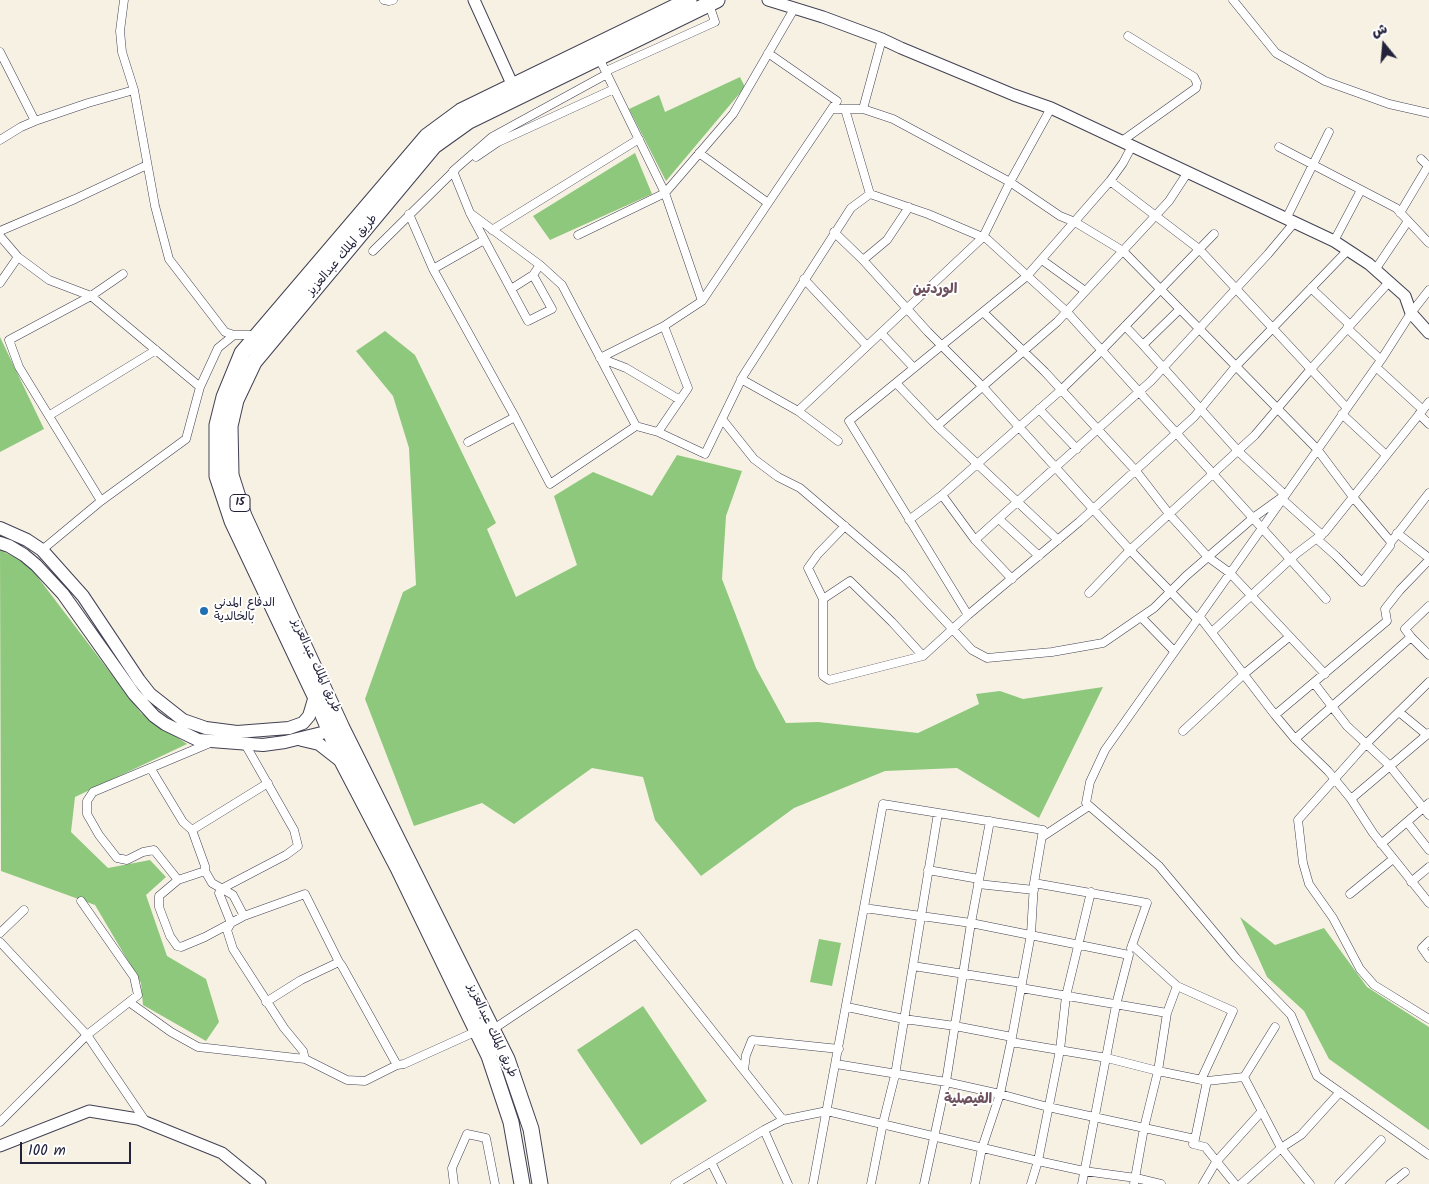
<!DOCTYPE html>
<meta charset="utf-8">
<style>
body{margin:0}
#map{position:relative;width:1429px;height:1184px;overflow:hidden;background:#f7f1e3;font-family:Kalam,"Playpen Sans Arabic",sans-serif}
canvas{display:block}
.north{position:absolute;left:1359px;top:20px;width:50px;height:50px;-webkit-text-stroke:4px #fff;paint-order:stroke;rotate:343deg;font-size:14px;font-weight:700;line-height:20px;text-align:center;color:#22223b}
.north::after{content:'';display:block;margin:auto;width:18px;height:22px;background:#22223b;clip-path:polygon(50% 0,100% 100%,50% 72%,0 100%)}
.scale{position:absolute;left:20px;top:1142px;width:111px;height:22px;box-sizing:border-box;border:2px solid #22223b;border-top:0;padding-left:6px;font-size:15px;line-height:18px;white-space:nowrap;color:#22223b;-webkit-text-stroke:4px #fff;paint-order:stroke}
</style>
<div id="map">
<canvas width="1429" height="1184"></canvas>
<div class="north">ش</div>
<div class="scale">100 m</div>
</div>
<script>
const g = document.querySelector('canvas').getContext('2d');
g.lineJoin = 'round';
function fill(path, color) { g.fillStyle = color; g.fill(path, 'evenodd'); }
const shape = rows => new Path2D(rows.map(r => 'M' + r).join(''));
function stroke(path, color, width, dash) { g.strokeStyle = color; g.lineWidth = width; g.lineCap = dash ? 'butt' : 'round'; g.setLineDash(dash || []); g.stroke(path); }
function drawText(font, color, halo, rows, align = 'center') {
  g.font = font + ' Kalam,"Playpen Sans Arabic",sans-serif'; g.lineWidth = 4; g.setLineDash([]); g.textBaseline = 'middle'; g.strokeStyle = halo; g.fillStyle = color; for (const [text, x, y, turn = 0] of rows) {
    g.save(); g.translate(x, y); g.rotate((+turn || 0) * Math.PI / 180); g.textAlign = isNaN(turn) ? turn : align; if (halo) g.strokeText(text, 0, 0); g.fillText(text, 0, 0); g.restore();
  }
}
const green = shape([
 [740,77,745,87,666,181,629,109,659,95,665,112],
 [635,153,652,194,550,240,533,216],
 [385,331,415,355,496,523,487,529,516,597,577,565,554,496,593,472,652,496,677,455,742,471,726,516,722,579,756,668,786,723,818,722,918,733,979,704,976,694,1000,691,1023,699,1103,687,1039,818,957,768,885,771,794,808,701,876,655,820,643,777,592,768,514,824,482,803,414,826,365,699,403,592,416,585,409,448,393,396,356,351],
 [0,337,44,429,0,452],
 [0,550,27,563,141,713,187,744,75,797,71,832,108,868,150,860,166,877,146,895,167,956,206,979,219,1022,206,1041,143,1005,141,983,95,905,1,871],
 [1240,917,1275,945,1324,928,1367,987,1429,1027,1429,1130,1329,1059,1304,1011,1267,977],
 [819,939,841,943,832,986,810,982],
 [643,1006,707,1101,641,1145,577,1050]
]);
const street = shape([
 [124,0,120,31,122,52,134,90],
 [384,0,389,1,393,0],
 [1233,0,1276,53,1325,81,1389,104,1429,113],
 [0,52,35,121],
 [599,58,665,193,702,301],
 [606,71,715,22,709,4],
 [832,109,863,109,893,119,1010,182,1060,216,1075,222,1123,251,1317,449,1353,497,1391,542],
 [845,109,870,194],
 [863,109,882,39],
 [0,140,21,127,35,121,88,103,134,90,155,206,169,259,225,332,234,335,218,348,200,387,186,439,101,501,42,550],
 [1122,141,1196,88,1197,83,1194,77,1128,36],
 [1279,147,1396,208,1429,243],
 [699,153,768,203],
 [476,157,498,142,614,89],
 [1421,159,1429,167],
 [1110,181,1199,249,1347,408],
 [470,213,540,265,562,285,636,426,658,432,705,454,743,376,851,208,870,194,928,214,987,239,1067,312,1326,599],
 [1400,213,1428,166],
 [409,214,433,269,515,417,550,484,636,426],
 [1287,217,1329,132],
 [492,230,639,139],
 [0,231,75,199,147,165],
 [834,232,863,260,928,332,983,387,1130,550,1197,619],
 [578,235,665,193,733,114,794,9],
 [0,236,18,257,49,280,91,296,200,387],
 [1334,241,1361,190],
 [373,251,455,170],
 [863,260,887,240,909,207],
 [1042,260,1085,291],
 [433,269,484,240],
 [1375,270,1408,221],
 [533,275,552,309,528,321,470,213,453,171,492,137,607,74],
 [804,279,867,346],
 [0,283,18,257],
 [1311,288,1350,325],
 [511,289,533,275,540,265],
 [1429,290,1411,313,1381,360,1105,750,1090,782,1086,803,1159,866,1236,958,1291,1015,1317,1076,1429,1155],
 [983,312,1045,372,1136,471,1170,515,1208,557,1230,573,1325,674],
 [1347,328,1381,360],
 [881,333,914,368],
 [234,335,257,335],
 [1143,345,1180,309],
 [600,358,664,326,702,301,837,101,768,53],
 [600,358,626,368,680,400],
 [1376,367,1423,410],
 [741,379,798,411,838,441],
 [896,383,937,426,1058,540],
 [1039,409,1077,449],
 [798,411,983,237,1010,182,1051,108],
 [1342,414,1386,455],
 [1419,414,1429,424],
 [50,415,156,350],
 [722,419,754,459,778,477,800,488,902,575,972,650,987,658,1052,652,1103,643,1154,608,1186,576,1253,518,1285,495,1239,452,1143,345,1125,326],
 [937,426,1057,322,1169,201,1188,172],
 [658,432,688,388,664,326],
 [468,442,515,417],
 [942,495,975,540],
 [1282,499,1322,535],
 [101,501,19,367,9,340,91,296,123,274],
 [999,519,1039,556],
 [909,520,942,495,1061,390,1101,351,1214,234],
 [845,526,818,554,808,568,823,599,823,676,829,680,923,656,968,615,1079,522,1194,417,1236,366,1348,250],
 [1397,533,1429,558],
 [1317,539,1336,556,1362,582,1390,546,1391,542,1429,493],
 [1012,579,975,540,1151,381,1268,254,1294,223],
 [1089,593,1130,550,1255,435,1310,370,1389,282],
 [823,599,850,581,892,622,923,656],
 [1429,606,1405,629,1411,637,1429,655],
 [968,615,849,421,1027,276,1110,181,1123,163,1132,146],
 [1199,616,1275,715,1295,739,1328,771,1351,799,1373,833,1429,903],
 [1141,617,1174,651],
 [1212,632,1296,554,1325,532,1429,402],
 [1429,682,1365,745,1298,820,1303,863,1309,884,1333,918,1360,969,1374,985,1429,1019],
 [1314,683,1347,726,1389,765,1429,815],
 [1399,712,1427,735],
 [1275,715,1387,621,1385,609,1400,590,1429,560],
 [1183,731,1244,674,1289,637],
 [1295,739,1411,637],
 [151,769,183,822,192,830,205,866,205,871,212,883,233,895,244,916],
 [1351,799,1429,733],
 [1407,822,1429,850],
 [192,830,268,783],
 [1042,837,1089,806],
 [1381,844,1429,803],
 [928,870,979,879],
 [205,871,178,880,154,850,143,852,127,860,117,858,99,835,87,814,87,801,93,792,210,743],
 [178,880,159,896,159,907,170,936,177,946,181,947,205,937,231,923,219,893,223,888,286,855,298,846,294,830,245,744],
 [1411,882,1429,867],
 [1034,883,1147,903,1131,948],
 [978,884,1034,890],
 [1350,894,1393,859],
 [864,908,971,923,1129,955,1116,1005,1082,1184],
 [0,933,24,910],
 [1429,941,1422,948,1429,958],
 [0,942,87,1035,146,1122],
 [1132,945,1177,986,1233,1011,1201,1080],
 [913,966,1022,983],
 [1021,988,1167,1013],
 [129,1002,171,1032,198,1047,305,1059,347,1080,365,1081,397,1065,404,1064,477,1031],
 [266,1002,301,980,339,962],
 [847,1007,904,1019,955,1026,1012,1037],
 [1275,1027,1244,1077,1281,1148,1310,1184],
 [492,1030,636,934,783,1120],
 [1011,1042,1107,1058,1158,1071,1207,1081,1244,1077],
 [305,1059,303,1051,284,1028,233,949,227,930,231,923,244,916,305,894,339,962,342,966,397,1065],
 [836,1064,946,1082,1000,1094,1048,1107,1195,1139,1193,1144,1205,1147,1235,1184],
 [744,1070,746,1055,752,1040,839,1049],
 [0,1122,87,1035,138,995,134,977,81,901],
 [764,1130,783,1120,827,1111,1038,1161,1084,1171,1136,1178,1161,1184],
 [1195,1139,1207,1081],
 [711,1162,722,1184],
 [454,1184,452,1168,467,1134,486,1138,495,1184],
 [675,1184,764,1130,788,1184],
 [813,1184,883,804,1043,830,1034,883,1031,934,1012,1037,1000,1094,982,1148,975,1184],
 [871,1184,883,1123,895,1075,938,813],
 [924,1184,946,1082,971,923,990,821],
 [1031,1184,1038,1161,1060,1050,1066,996,1091,892],
 [1134,1184,1144,1128,1158,1071,1167,1013,1177,986],
 [1203,1184,1216,1162,1262,1111],
 [1241,1184,1281,1148,1301,1135,1340,1092],
 [1339,1184,1381,1140],
 [1390,1184,1405,1172]
]);
const secondary = shape([
 [474,0,513,86],
 [768,0,823,17,882,39,901,48,1014,95,1051,108,1334,241,1369,264,1405,296,1411,313,1429,333],
 [0,1146,89,1111,138,1119,222,1153,260,1184]
]);
const primary = shape([
 [0,528,27,540,42,550,83,596,139,680,150,694,183,720,206,728,237,732,289,728,303,723,309,716,315,696],
 [0,543,9,546,24,555,36,565,63,594,134,694,154,716,165,724,198,740,263,745,285,742,338,729],
 [302,740,319,744,342,762]
]);
const highway = shape([
 [522,1184,511,1122,489,1056,398,868,343,763,315,696,232,521,217,476,217,425,224,397,242,353,427,136,461,111,689,0],
 [540,1184,531,1129,507,1059,342,728,244,516,231,475,230,426,236,400,254,362,434,146,469,121,717,0]
]);
const markers = [
 [204,611,5,"#1f6fb2"]
];
const shields = [
 [240,503,20]
];
const shieldNames = [
 ["15",240,503]
];
const streetNames = [
 ["طريق الملك عبدالعزيز",343,256,-50],
 ["طريق الملك عبدالعزيز",315,666,65],
 ["طريق الملك عبدالعزيز",491,1031,65]
];
const poiNames = [
 ["الدفاع المدني",214,604],
 ["بالخالدية",214,618]
];
const neighbourhoodNames = [
 ["الوردتين",935,291],
 ["الفيصلية",968,1101]
];
fill(green, '#8ec87d');
stroke(street, '#424154', 9);
stroke(secondary, '#424154', 13);
stroke(primary, '#424154', 14);
stroke(highway, '#424154', 17);
stroke(street, '#fff', 8);
stroke(secondary, '#fff', 11);
stroke(primary, '#fff', 12);
stroke(highway, '#fff', 15);
for (const [x, y, r, color] of markers) { const dot = new Path2D(); dot.arc(x, y, r, 0, 2 * Math.PI); g.fillStyle = color; g.fill(dot); stroke(dot, '#fff', 2); }
for (const [x, y, w] of shields) { const box = new Path2D(); box.roundRect(x - w / 2, y - 8.5, w, 17, 4); g.fillStyle = '#fff'; g.fill(box); stroke(box, '#22223b', 1); }
drawText('bold 11px', '#22223b', null, shieldNames);
drawText('12px', '#22223b', '#fff', streetNames);
drawText('12px', '#22223b', '#fff', poiNames, 'left');
drawText('bold 14px', '#6d515e', '#fff', neighbourhoodNames);
</script>
